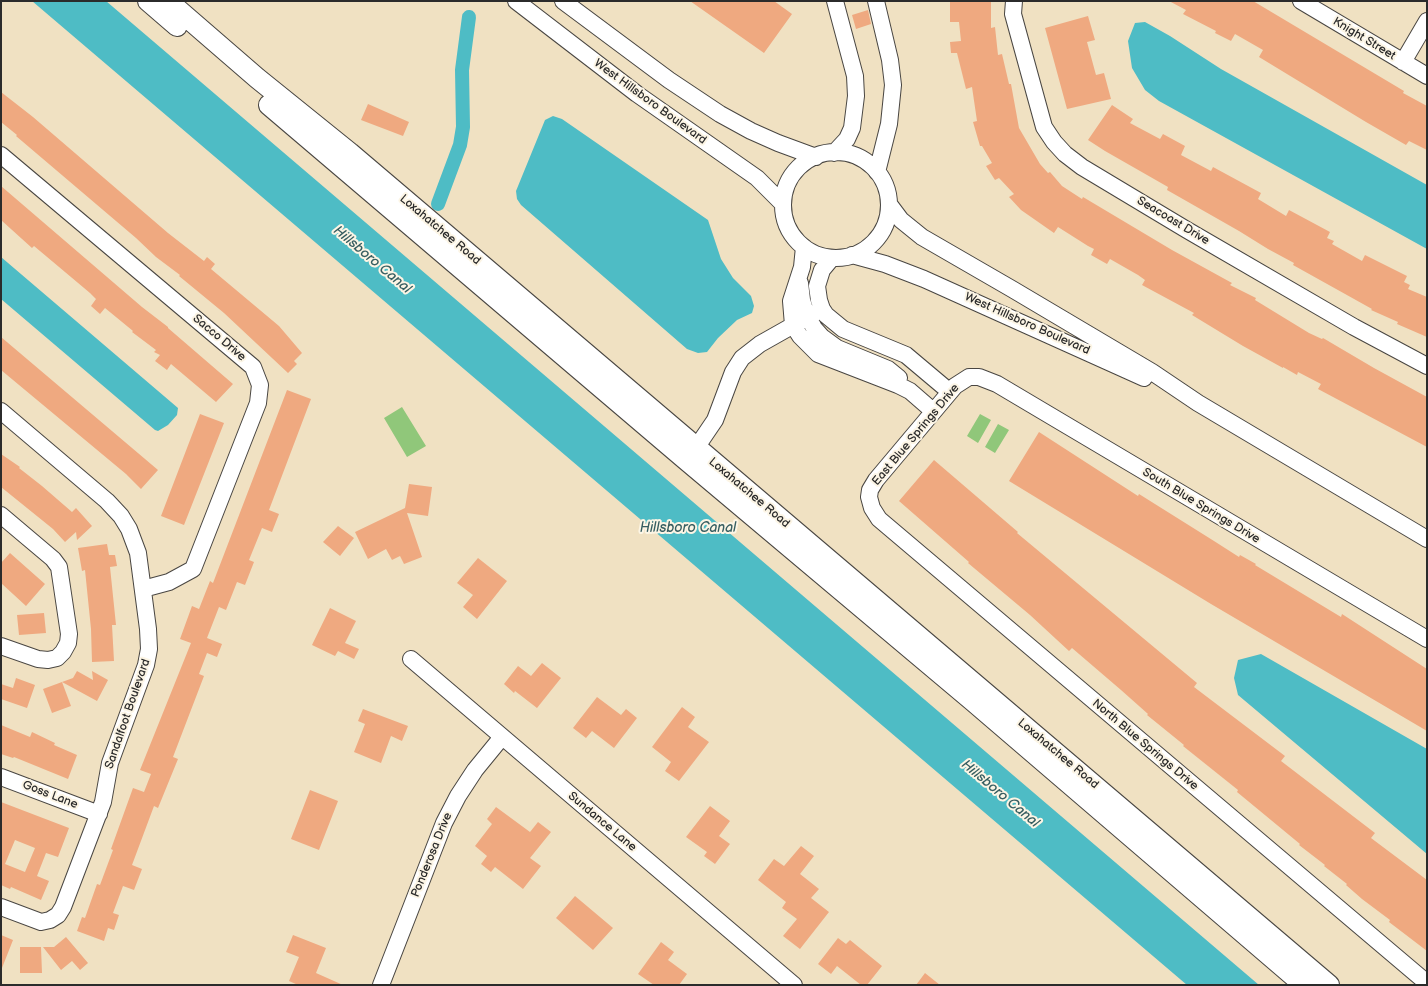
<!DOCTYPE html>
<style>
body{margin:0}
#map{position:relative;width:1428px;height:986px;overflow:hidden;background:#f0e1c2;font-family:"Balsamiq Sans",sans-serif}
canvas{display:block}
.frame{position:absolute;inset:0;border:2px solid #2b2b2b;pointer-events:none}
</style>
<div id="map">
<canvas width="1428" height="986"></canvas>
<div class="frame"></div>
</div>
<script>
const g = document.querySelector('canvas').getContext('2d');
g.lineJoin = 'round';
function fill(path, color) { g.fillStyle = color; g.fill(path, 'evenodd'); }
const shape = rows => new Path2D(rows.map(r => 'M' + r).join(''));
function stroke(path, color, width, dash) { g.strokeStyle = color; g.lineWidth = width; g.lineCap = dash ? 'butt' : 'round'; g.setLineDash(dash || []); g.stroke(path); }
function drawText(font, color, halo, rows, align = 'center') {
  g.font = font + ' "Balsamiq Sans",sans-serif'; g.lineWidth = 4; g.setLineDash([]); g.textBaseline = 'middle'; g.strokeStyle = halo; g.fillStyle = color; for (const [text, x, y, turn = 0] of rows) {
    g.save(); g.translate(x, y); g.rotate((+turn || 0) * Math.PI / 180); g.textAlign = isNaN(turn) ? turn : align; if (halo) g.strokeText(text, 0, 0); g.fillText(text, 0, 0); g.restore();
  }
}
const green = shape([
 [402,407,426,446,407,457,384,418],
 [980,414,991,420,978,443,967,436],
 [998,424,1009,430,995,453,985,447]
]);
const water = shape([
 [32,1,106,1,1259,985,1187,985],
 [1145,22,1170,36,1221,69,1427,185,1427,249,1159,101,1145,90,1132,68,1128,41,1135,23],
 [553,116,562,119,708,220,721,259,733,278,751,296,754,306,752,313,737,320,718,338,707,352,698,353,687,349,521,205,517,199,516,191,545,120],
 [1,257,178,408,177,415,168,425,158,431,155,430,1,299],
 [1261,654,1427,749,1427,854,1238,695,1234,678,1238,660]
]);
const canal = shape([
 [438,204,460,145,463,127,462,70,469,17]
]);
const building = shape([
 [690,1,774,1,792,14,764,53],
 [950,1,991,1,991,28,995,27,998,55,1002,54,1009,84,1011,84,1019,128,1040,164,1048,173,1050,172,1062,186,1082,199,1083,197,1172,250,1232,283,1230,285,1256,298,1255,300,1309,333,1322,339,1323,338,1374,368,1427,397,1427,447,1318,389,1321,384,1298,372,1297,375,1283,367,1283,368,1243,346,1192,315,1194,313,1142,285,1145,280,1138,275,1110,259,1107,264,1091,255,1094,249,1088,246,1058,227,1054,233,1021,210,1009,197,1014,194,999,178,995,180,986,166,992,163,982,146,980,146,973,122,977,121,972,87,966,89,957,53,951,53,950,42,961,41,959,22,950,22],
 [1169,1,1253,1,1404,91,1403,93,1427,106,1427,150,1409,141,1406,145,1366,122,1259,57,1263,50,1235,34,1231,41,1215,33,1216,31,1183,14,1186,10],
 [868,10,871,24,856,29,852,15],
 [1088,16,1095,40,1087,42,1096,75,1104,73,1111,99,1067,109,1045,28],
 [1,92,33,117,168,233,204,261,207,257,215,264,211,269,279,326,302,353,294,361,297,364,288,373,224,313,179,276,180,275,156,257,136,238,16,136,17,135,1,122],
 [368,104,409,122,403,136,361,120],
 [1112,105,1133,119,1130,123,1160,139,1163,134,1185,146,1181,155,1211,171,1213,167,1261,193,1258,199,1286,216,1289,210,1330,232,1327,238,1334,241,1332,244,1362,261,1365,255,1407,276,1404,282,1410,285,1408,289,1427,297,1427,337,1397,324,1398,322,1371,310,1372,309,1293,265,1294,263,1268,249,1239,231,1167,190,1168,187,1105,151,1088,140],
 [1,186,142,307,168,327,168,328,233,384,216,402,171,364,167,370,155,361,160,355,154,352,156,350,132,332,133,331,105,308,100,314,91,306,96,299,90,293,34,246,32,248,1,220],
 [1,337,158,470,141,489,126,474,1,370],
 [287,390,311,399,269,510,279,514,272,532,262,528,249,560,254,562,245,585,237,582,226,610,219,607,207,638,222,644,217,657,207,653,199,674,204,676,173,757,178,759,158,808,154,806,132,865,142,869,134,890,123,886,113,913,119,915,114,930,108,928,104,941,77,931,82,917,85,918,97,884,100,885,113,850,111,849,133,788,144,792,151,774,140,770,191,643,180,639,192,606,199,609,210,581,213,583],
 [200,414,224,423,184,525,161,516],
 [1039,432,1138,496,1139,494,1214,541,1239,557,1240,555,1256,564,1255,565,1341,617,1342,614,1427,669,1427,731,1211,604,1009,481],
 [1,454,20,467,19,468,42,486,72,512,76,508,92,526,77,540,76,532,65,542,53,529,1,487],
 [934,460,1018,532,1017,533,1197,683,1194,687,1285,756,1281,761,1375,833,1371,838,1427,880,1427,951,1389,922,1390,920,1362,899,1346,885,1347,884,1324,866,1325,865,1299,845,1300,844,1237,792,1238,790,1183,746,1184,745,1147,715,1148,714,1121,690,1072,648,1069,651,1030,615,968,563,969,562,899,501],
 [409,484,432,487,428,516,407,513,422,557,404,564,400,556,392,560,386,549,368,559,355,532,405,508],
 [338,526,354,538,340,556,323,542],
 [107,544,109,555,115,555,117,566,110,567,116,625,112,625,114,661,92,662,91,629,85,570,82,571,78,548],
 [10,553,45,584,26,606,1,583,1,563],
 [478,558,507,581,477,619,463,607,473,595,457,583],
 [330,608,356,621,345,643,359,649,354,659,338,651,335,656,312,645],
 [44,613,46,633,19,635,17,615],
 [542,663,561,678,537,708,515,691,514,693,504,684,518,666,531,676],
 [77,671,93,680,92,671,108,680,97,701,62,682,73,678],
 [16,678,35,685,27,708,1,699,1,684,13,688],
 [62,682,71,706,52,713,43,689],
 [597,697,621,715,626,709,637,718,614,748,592,731,586,738,573,728],
 [682,707,695,717,688,727,709,742,679,781,665,771,671,762,652,747],
 [363,709,408,726,402,741,391,736,381,763,354,752,365,724,358,721],
 [1,725,30,737,32,732,55,743,54,745,77,755,68,779,14,757,13,758,1,754],
 [310,790,338,801,319,850,291,839],
 [1,802,69,828,58,857,46,853,37,876,49,881,41,900,11,887,10,889,1,885],
 [15,840,35,848,25,872,5,864],
 [710,806,730,821,719,836,730,844,715,864,704,856,707,852,686,837],
 [496,807,530,832,538,822,551,832,530,858,541,866,523,889,495,867,491,872,481,864,487,856,475,846,492,824,487,819],
 [801,846,814,856,800,874,819,889,811,898,829,912,800,949,783,936,797,919,782,908,786,902,758,880,774,859,784,866],
 [575,896,613,928,593,950,556,918],
 [1,935,13,940,2,968,1,967],
 [293,935,326,948,316,973,343,985,298,985,289,981,299,957,286,952],
 [66,937,88,963,80,970,72,961,61,970,43,947,54,947],
 [838,938,846,944,850,940,882,966,867,985,861,985,837,966,831,974,818,964],
 [661,942,674,952,668,960,687,974,679,985,654,985,638,974],
 [20,947,41,947,42,973,20,973],
 [925,973,940,985,916,985]
]);
const minor = shape([
 [516,1,637,94,757,178,783,204],
 [563,1,669,80,720,114,751,131,778,143,816,157],
 [876,1,890,60,893,85,889,124,877,172],
 [1014,1,1013,14,1044,127,1054,142,1065,154,1082,167,1187,230,1354,327,1427,366],
 [1301,1,1427,76],
 [1403,62,1427,21],
 '783 205a53 53 0 1 1 106 0a53 53 0 1 1-106 0Z',
 [834,153,847,139,852,128,856,96,855,76,835,1],
 [1,155,253,367,260,385,258,403,193,569,169,582,143,589],
 [889,204,901,220,922,237,1012,289,1152,372,1198,403,1427,539],
 [804,247,802,267,791,301,793,325,800,336,818,354,898,385,910,391,933,411],
 [852,255,885,264,924,279,1144,378],
 [832,258,822,270,817,286,819,300,822,309,826,315,843,329,906,355,950,392],
 [800,283,802,300,806,313,814,328,822,337,837,348,888,369,899,378],
 [1,411,107,501,121,516,129,529,138,553,148,629,149,649,146,665,110,763,103,802,63,907,58,915,50,920,41,922,1,907],
 [696,448,715,420,733,372,742,358,760,344,822,309],
 [1,515,53,559,59,567,69,634,68,643,63,652,57,658,48,660,38,659,1,646],
 [1427,639,997,384,979,377,969,377,955,386,876,480,870,490,869,497,872,508,879,519,1427,983],
 [411,659,794,985],
 [1,777,99,814],
 [381,985,444,823,458,796,475,770,502,737]
]);
const major = shape([
 [148,1,177,26],
 [168,1,257,78,350,153,1329,985],
 [269,105,685,459,973,701,1304,985]
]);
const streetNames = [
 ["Knight Street",1364,39,31],
 ["West Hillsboro Boulevard",650,102,36],
 ["Seacoast Drive",1173,221,31],
 ["Loxahatchee Road",440,230,40],
 ["West Hillsboro Boulevard",1027,324,24],
 ["Sacco Drive",219,338,40],
 ["East Blue Springs Drive",916,435,-50],
 ["Loxahatchee Road",749,493,40],
 ["South Blue Springs Drive",1201,506,31],
 ["Sandalfoot Boulevard",128,714,-71],
 ["North Blue Springs Drive",1145,745,40],
 ["Loxahatchee Road",1058,754,40],
 ["Goss Lane",50,795,21],
 ["Sundance Lane",602,822,40],
 ["Ponderosa Drive",432,855,-68]
];
const waterNames = [
 ["Hillsboro Canal",372,260,40],
 ["Hillsboro Canal",688,528],
 ["Hillsboro Canal",1000,794,40]
];
fill(green, '#90c77a');
fill(water, '#4ebcc5');
stroke(canal, '#4ebcc5', 14);
fill(building, '#efa980');
stroke(minor, '#494642', 18);
stroke(major, '#494642', 22);
stroke(minor, '#fff', 16);
stroke(major, '#fff', 20);
drawText('12px', '#2b2b2b', '#fcf5e5', streetNames);
drawText('italic 14px', '#375e61', '#fcf5e5', waterNames);
</script>
